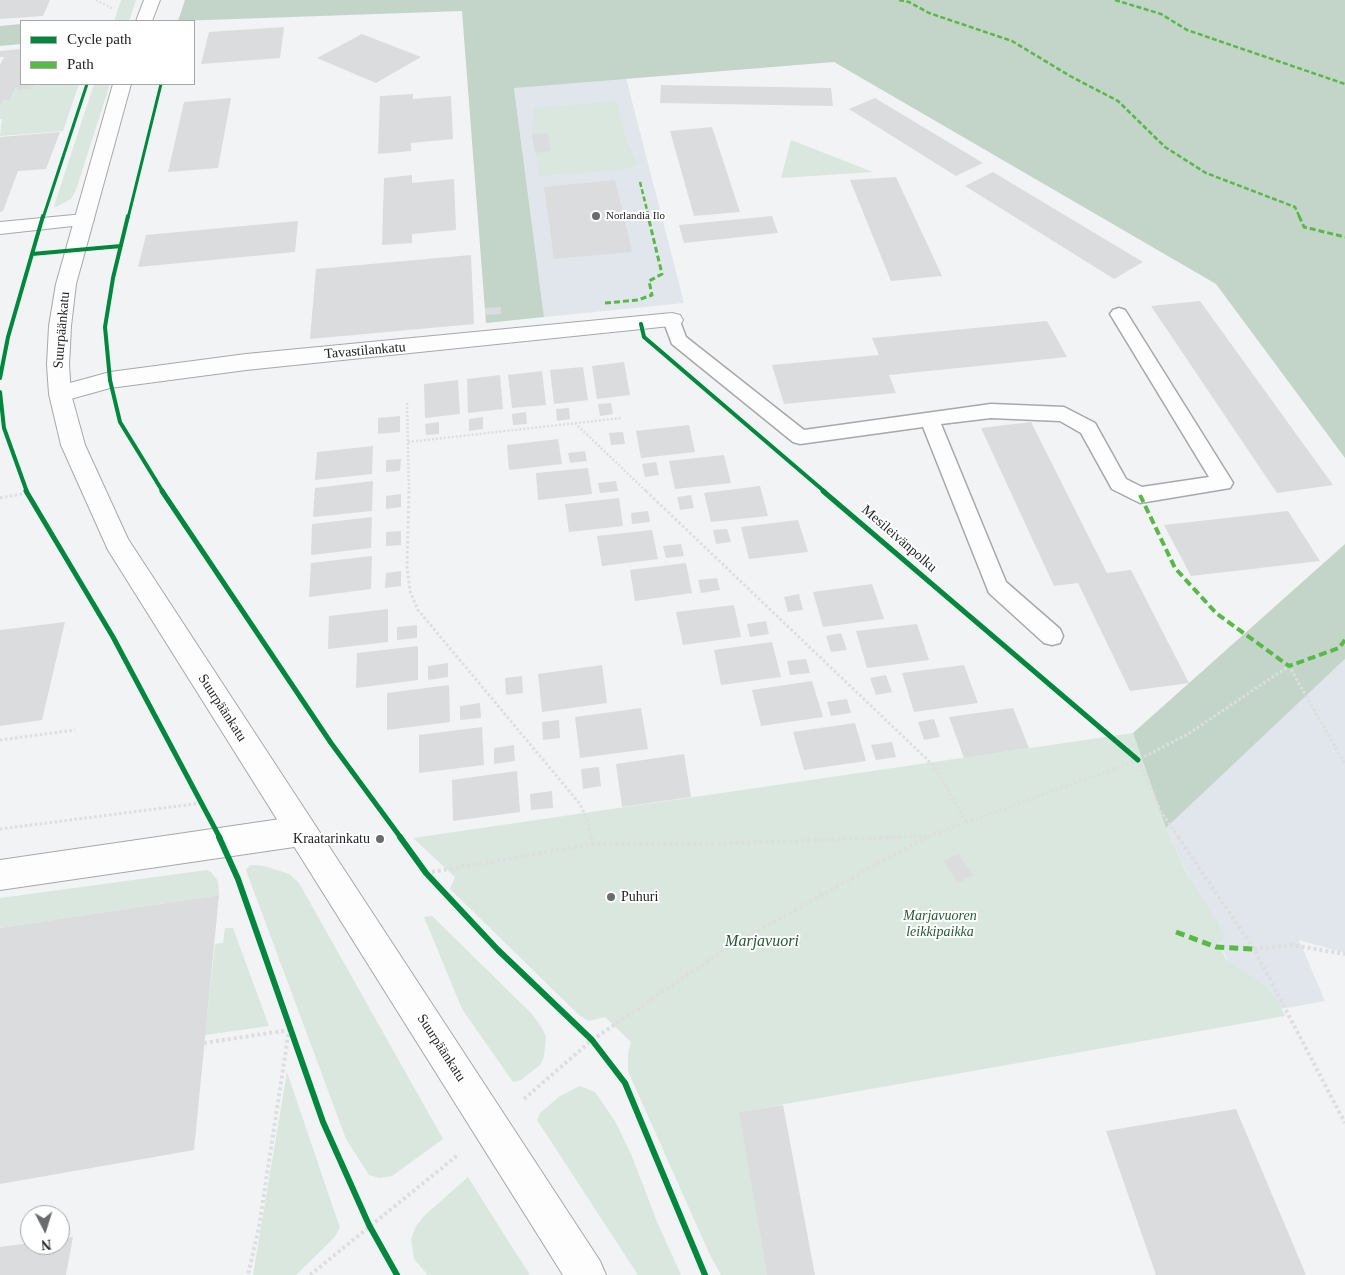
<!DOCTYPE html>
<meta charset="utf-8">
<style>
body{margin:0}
#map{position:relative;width:1345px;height:1275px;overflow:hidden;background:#f1f3f5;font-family:"Times New Roman",serif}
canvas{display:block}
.legend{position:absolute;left:20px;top:20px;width:175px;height:65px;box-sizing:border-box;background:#fff;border:1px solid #a6a7a7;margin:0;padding:6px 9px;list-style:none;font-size:15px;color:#212224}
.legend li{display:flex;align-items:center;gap:10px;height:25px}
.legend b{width:25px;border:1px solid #a6a7a7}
.north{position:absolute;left:20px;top:1205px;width:50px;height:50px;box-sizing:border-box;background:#fff;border:1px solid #a6a7a7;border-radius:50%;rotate:175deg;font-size:14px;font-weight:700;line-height:20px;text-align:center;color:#212224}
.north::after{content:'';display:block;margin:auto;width:18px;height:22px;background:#6a6b6d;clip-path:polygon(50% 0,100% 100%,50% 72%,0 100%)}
</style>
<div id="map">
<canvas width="1345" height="1275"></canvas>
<ul class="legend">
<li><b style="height:6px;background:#00873e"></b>Cycle path</li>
<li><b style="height:6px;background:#58b947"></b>Path</li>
</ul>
<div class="north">N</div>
</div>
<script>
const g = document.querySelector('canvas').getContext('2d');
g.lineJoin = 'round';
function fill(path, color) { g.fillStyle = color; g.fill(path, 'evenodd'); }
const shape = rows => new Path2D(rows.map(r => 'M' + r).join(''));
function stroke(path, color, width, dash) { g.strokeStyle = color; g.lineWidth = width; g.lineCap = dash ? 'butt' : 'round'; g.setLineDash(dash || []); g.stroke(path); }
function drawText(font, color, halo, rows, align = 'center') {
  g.font = font + ' "Times New Roman",serif'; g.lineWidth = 4; g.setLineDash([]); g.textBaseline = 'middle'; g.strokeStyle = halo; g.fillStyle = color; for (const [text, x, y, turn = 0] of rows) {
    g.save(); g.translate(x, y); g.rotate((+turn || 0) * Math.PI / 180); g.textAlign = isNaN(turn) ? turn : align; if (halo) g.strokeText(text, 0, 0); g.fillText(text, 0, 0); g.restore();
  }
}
const built = shape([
 [626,78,684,303,544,317,514,87],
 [1345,659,1345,953,1299,940,1325,1001,1253,1014,1166,828]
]);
const green = shape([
 [121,0,136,0,129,21,114,21],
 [55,84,79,84,63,131,0,136,2,119,0,119,0,107,3,101,10,100,16,87,18,87,17,90,30,89,32,86],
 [94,84,110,84,76,190,71,199,56,207,54,206],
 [617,101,626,140,638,164,636,166,619,170,540,176,532,134,534,108],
 [791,140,873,172,781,178],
 [1133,733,1166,828,1187,874,1224,933,1225,938,1219,943,1226,959,1262,983,1277,1000,1285,1016,740,1112,767,1275,721,1275,709,1253,628,1071,628,1053,631,1042,605,1017,589,1021,580,1016,450,889,455,877,413,838],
 [250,865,264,866,289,874,299,883,443,1139,392,1176,380,1178,369,1175,346,1139,246,870],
 [207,870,211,872,218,881,219,895,0,928,0,898],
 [432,916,532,1014,542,1028,546,1037,544,1057,540,1065,521,1080,513,1082,462,1009,424,917],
 [225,928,233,928,269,1026,205,1035,215,944,223,943],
 [287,1072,340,1228,334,1238,296,1275,253,1275],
 [580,1086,595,1092,615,1121,631,1154,658,1224,681,1275,638,1275,537,1120,540,1113,560,1096],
 [468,1177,505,1236,530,1275,428,1275,414,1259,411,1239,416,1226,425,1215]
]);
const forest = shape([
 [185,0,1345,0,1345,458,1216,284,834,62,514,88,544,317,486,323,462,11,178,21],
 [21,24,21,44,0,46,0,26],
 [1345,544,1345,659,1166,828,1133,733]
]);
const building = shape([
 [0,0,50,0,43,16,0,19],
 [284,27,280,58,201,64,209,32],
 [362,34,421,57,376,83,317,58],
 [21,49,21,84,37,85,32,86,30,89,17,90,18,87,16,87,10,100,3,101,0,107,0,65,4,57,0,57,0,51],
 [661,85,831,88,833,106,660,103],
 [413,94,413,99,451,96,453,139,411,143,411,151,378,154,380,96],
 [231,98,218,168,168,172,184,102],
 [875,98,983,163,956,176,849,109],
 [712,127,740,212,694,216,670,131],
 [60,132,46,169,18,171,3,211,0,212,0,137],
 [548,133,551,151,535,153,532,134],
 [993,172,1143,262,1114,279,965,186],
 [412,175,412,183,454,179,456,230,412,234,412,243,382,245,384,178],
 [896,177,942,276,891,281,850,180],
 [615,180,632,252,554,259,544,187],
 [772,216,778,233,684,243,679,225],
 [298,221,295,252,138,267,146,235],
 [471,255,474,324,310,339,316,269],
 [1200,301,1333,485,1277,493,1151,306],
 [501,307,501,314,485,315,485,308],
 [1047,321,1067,357,889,375,896,393,784,404,772,365,879,355,872,338],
 [624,362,630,395,597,399,592,366],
 [583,367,588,400,554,404,550,370],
 [542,371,546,405,512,408,508,375],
 [500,375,503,409,468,413,467,379],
 [458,380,460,414,425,418,424,384],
 [611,403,613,414,600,416,598,404],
 [569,408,570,419,557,421,556,409],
 [526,412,527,424,513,425,512,414],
 [400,416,400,432,378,434,378,418],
 [483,417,483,429,469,431,469,419],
 [439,422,439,434,426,435,425,424],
 [1031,422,1107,573,1131,570,1189,683,1130,691,1078,583,1054,586,981,428],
 [689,425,695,452,641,458,636,431],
 [623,432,625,444,611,445,609,433],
 [558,439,562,464,509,470,507,445],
 [373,446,372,474,315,480,317,452],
 [585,451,587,461,570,463,568,453],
 [724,455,731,483,675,489,669,461],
 [401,459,400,471,386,472,386,460],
 [656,462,659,475,645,477,642,464],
 [588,468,592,494,538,500,536,473],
 [373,481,372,511,313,517,315,488],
 [616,481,618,491,600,493,598,483],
 [760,486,768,516,711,522,704,493],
 [401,494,401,507,386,509,386,496],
 [691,495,694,508,680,510,677,497],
 [619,498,623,526,569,532,565,504],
 [648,511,650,522,632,524,631,513],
 [1288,511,1320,561,1191,576,1164,525],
 [372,517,371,548,311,555,312,524],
 [798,520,808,552,749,559,741,527],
 [727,529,731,542,716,544,713,530],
 [652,530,658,559,602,566,597,536],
 [401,531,401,545,386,546,386,532],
 [681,544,684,556,666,558,663,546],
 [372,556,371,589,309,597,311,563],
 [686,563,692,593,635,601,630,570],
 [401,571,401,586,385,588,386,573],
 [717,578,720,590,701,593,698,580],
 [872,584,884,619,823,627,813,592],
 [799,594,803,610,788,612,784,597],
 [734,605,741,637,683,645,676,612],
 [388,609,388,642,328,649,329,616],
 [766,621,769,634,750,637,747,624],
 [65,622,42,720,0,726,0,630],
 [917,624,929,660,867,668,856,631],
 [417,625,417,638,397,640,397,627],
 [841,633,847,650,831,652,826,636],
 [772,642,781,677,721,685,714,650],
 [418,646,418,680,356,688,357,653],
 [806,659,810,673,790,675,787,661],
 [448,663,448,677,428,680,428,666],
 [602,665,607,703,542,712,538,674],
 [964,665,978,703,914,712,902,673],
 [886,675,892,692,876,695,870,678],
 [522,676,523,693,506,695,505,678],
 [812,681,823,717,761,726,752,690],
 [449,685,450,722,387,730,387,693],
 [847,699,851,713,831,716,827,702],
 [480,703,481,718,460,720,460,706],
 [641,708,648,749,580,758,575,717],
 [1013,708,1029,748,964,758,949,717],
 [934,719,940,737,924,740,918,722],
 [559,720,560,738,543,740,542,722],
 [855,723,866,761,804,770,793,732],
 [482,727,484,765,419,773,419,735],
 [892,742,896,757,876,760,871,745],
 [514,745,515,761,494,764,494,748],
 [684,754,691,797,622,807,616,764],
 [599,767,601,786,583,789,581,769],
 [517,771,520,812,453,821,452,780],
 [552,791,553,808,531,810,530,794],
 [958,854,973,875,958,883,944,861],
 [219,895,194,1150,0,1184,0,928],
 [783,1105,815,1275,767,1275,739,1112],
 [1236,1109,1306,1275,1156,1275,1106,1131],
 [73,1237,66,1275,0,1275,0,1247,30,1243,30,1245,60,1245,60,1239]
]);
const pathFar3 = shape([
 [96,0,113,9]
]);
const pathFar2 = shape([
 [407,403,409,492],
 [575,423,647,492],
 [408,442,621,418]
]);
const pathFar1 = shape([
 [409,491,407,566,410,591,418,610,580,804,587,819,591,838],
 [646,491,933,765,967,823],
 [0,498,27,493],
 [0,740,75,730],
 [1138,760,1161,812,1179,838],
 [0,829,202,803],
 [869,838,928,836],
 [924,838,1138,760,1188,734,1289,666,1345,764]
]);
const path = shape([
 [591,837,592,844],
 [1178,837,1254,949,1345,1123],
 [426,873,592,844,712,844,903,837],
 [1254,949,1291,945,1345,954],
 [204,1043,289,1030,259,1227,248,1275],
 [524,1099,592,1040,727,948,926,837],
 [310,1275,459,1154]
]);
const lane = shape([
 [1119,308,1125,310,1230,478,1233,483,1230,488,1140,503,1112,489,1081,433,1060,421,991,418,941,424,1006,582,1060,629,1063,636,1060,643,1052,645,1044,643,989,593,923,427,800,444,793,442,672,344,663,320,666,316,678,316,686,337,804,430,991,404,1064,407,1095,423,1126,479,1142,487,1209,477,1110,314,1113,310,1119,308]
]);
const street = shape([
 [84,214,91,216,94,220,91,224,0,234,0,222,84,214],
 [672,313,680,315,683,320,680,325,246,370,110,388,60,402,52,400,49,394,52,388,110,372,246,354,672,313],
 [301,816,312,821,317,831,312,841,301,846,0,890,0,860,301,816]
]);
const secondary = shape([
 [144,0,160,0,152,21,136,21,144,0],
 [113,84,131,84,76,284,71,326,69,365,71,394,85,445,128,539,600,1261,606,1275,563,1275,108,550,61,445,49,394,47,365,49,326,56,284,113,84]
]);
const quietFar3 = shape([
 [899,0,909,2,929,13,1012,41,1070,76,1118,101,1165,147,1206,173,1295,207,1300,218],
 [1115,0,1161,14,1187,30,1345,84],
 [640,182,649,218]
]);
const quietFar2 = shape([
 [1299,216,1304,227,1345,237],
 [605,303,638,300,652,295,649,281,662,274,648,216]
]);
const quietFar1 = shape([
 [1140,495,1175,568,1216,613,1289,666,1339,648,1345,640]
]);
const quiet = shape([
 [1176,932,1216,947,1254,949]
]);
const cyclewayFar3 = shape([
 [43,218,87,84],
 [128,218,161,84]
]);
const cyclewayFar2 = shape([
 [128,216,113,278,105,327,110,380,120,422,163,492],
 [32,254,121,246],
 [641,324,644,337,825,492],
 [0,378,8,337,43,216],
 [0,392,4,428,27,492]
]);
const cyclewayFar1 = shape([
 [26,491,113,637,220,838],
 [162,491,331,743,401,838],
 [823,491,1138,760]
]);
const cycleway = shape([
 [219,837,238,879,323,1122,369,1225,397,1275],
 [400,837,426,873,498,950,592,1040,625,1083,705,1275]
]);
const markers = [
 [596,216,5,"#6a6b6d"],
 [380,839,5,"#6a6b6d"],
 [611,897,5,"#6a6b6d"]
];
const farPoinames = [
 ["Norlandia Ilo",606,216]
];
const streetNames = [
 ["Suurpäänkatu",62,330,-85],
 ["Tavastilankatu",365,351,-5],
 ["Mesileivänpolku",899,539,41],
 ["Suurpäänkatu",222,708,57],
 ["Suurpäänkatu",441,1048,57]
];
const poiNames = [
 ["Kraatarinkatu",370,839],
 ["Puhuri",621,897,"left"]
];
const parkNames = [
 ["Marjavuoren",940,916],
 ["leikkipaikka",940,932]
];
const nearParknames = [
 ["Marjavuori",762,942]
];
fill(built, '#e0e6ec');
fill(green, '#dae7de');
fill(forest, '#c2d5c8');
fill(building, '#dbdcde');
stroke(lane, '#a7a8aa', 3);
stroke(street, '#a7a8aa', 2);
stroke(secondary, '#a7a8aa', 2);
stroke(pathFar3, '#dddede', 2, [2, 2]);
stroke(pathFar2, '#dddede', 2.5, [2, 2]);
stroke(pathFar1, '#dddede', 3, [2.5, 2.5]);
stroke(path, '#dddede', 4, [3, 3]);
fill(lane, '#fdfdfe');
fill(street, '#fdfdfe');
fill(secondary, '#fdfdfe');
stroke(quietFar3, '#58b947', 2.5, [5, 2.5]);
stroke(quietFar2, '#58b947', 3, [6, 3]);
stroke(quietFar1, '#58b947', 4, [8, 4]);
stroke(quiet, '#58b947', 5, [9, 5]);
stroke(cyclewayFar3, '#00873e', 3);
stroke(cyclewayFar2, '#00873e', 4);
stroke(cyclewayFar1, '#00873e', 5);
stroke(cycleway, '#00873e', 6);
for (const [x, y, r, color] of markers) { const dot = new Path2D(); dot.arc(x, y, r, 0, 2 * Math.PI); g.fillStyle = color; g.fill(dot); stroke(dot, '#fff', 2); }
drawText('11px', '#212224', '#fff', farPoinames, 'left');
drawText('14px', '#212224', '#fff', streetNames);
drawText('14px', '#212224', '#fff', poiNames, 'right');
drawText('italic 14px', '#255935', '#fff', parkNames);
drawText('italic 16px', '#255935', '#fff', nearParknames);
</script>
